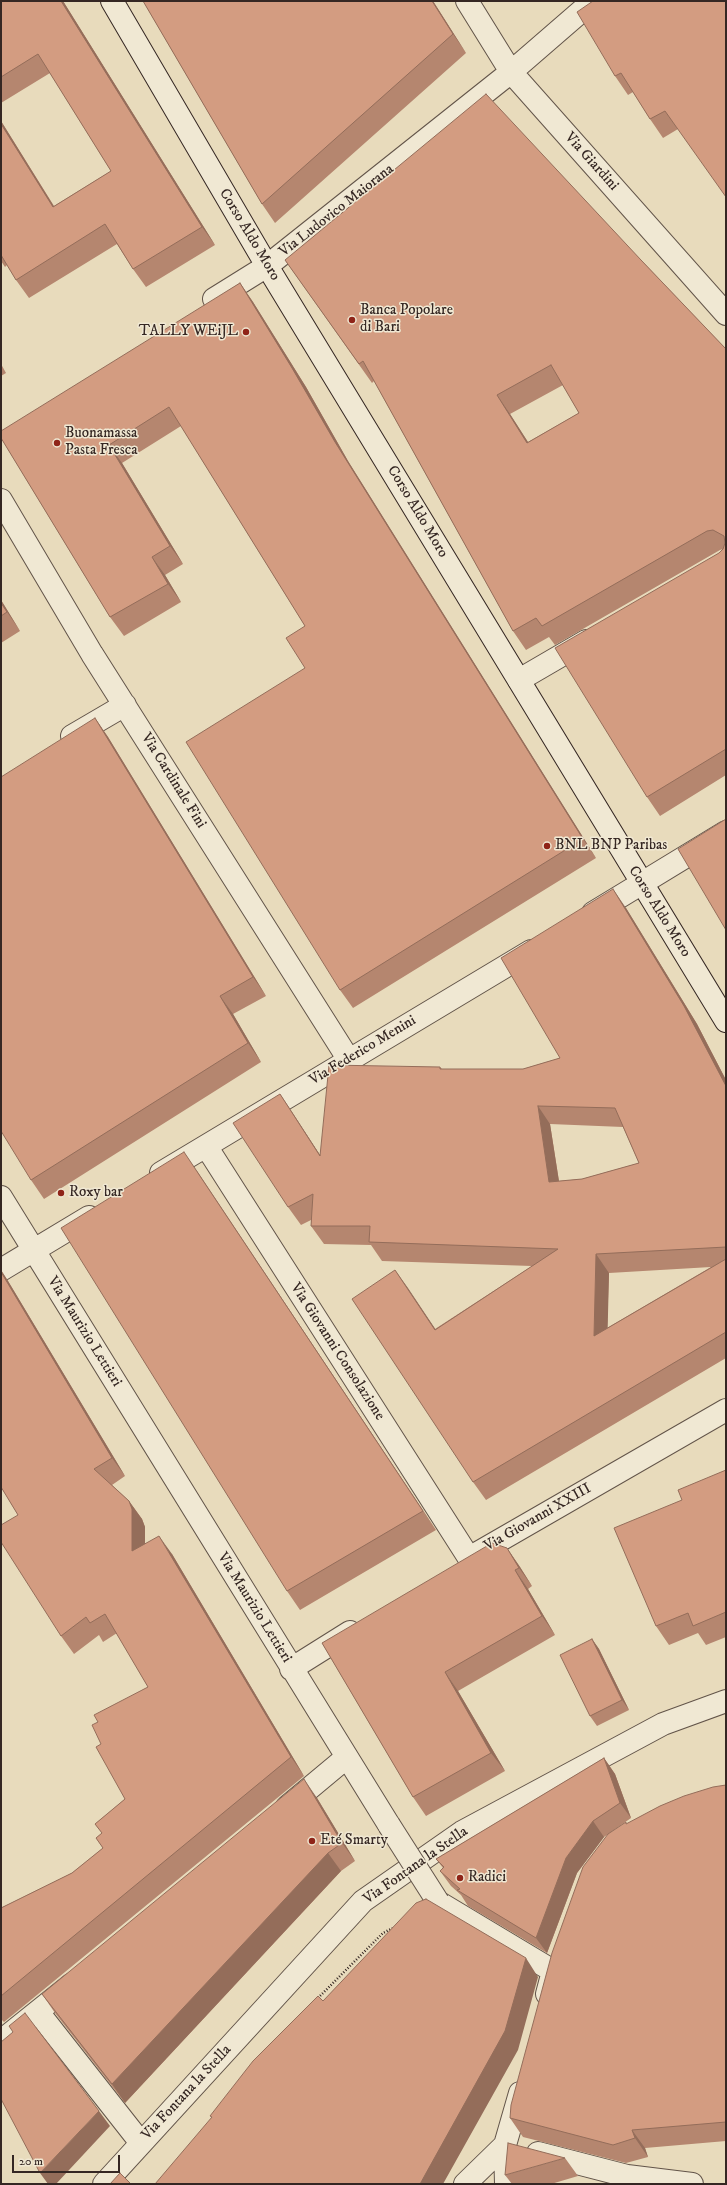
<!DOCTYPE html>
<meta charset="utf-8">
<style>
body{margin:0}
#map{position:relative;width:727px;height:2185px;overflow:hidden;background:#e8dbbc;font-family:"IM FELL DW Pica",serif}
canvas{display:block}
.frame{position:absolute;inset:0;border:2px solid #352723;pointer-events:none}
.scale{position:absolute;left:12px;top:2155px;width:108px;height:18px;box-sizing:border-box;border:2px solid #352723;border-top:0;padding-left:5px;font-size:12px;line-height:14px;white-space:nowrap;color:#352723;-webkit-text-stroke:3px #f0e8d3;paint-order:stroke}
</style>
<div id="map">
<canvas width="727" height="2185"></canvas>
<div class="frame"></div>
<div class="scale">20 m</div>
</div>
<script>
const g = document.querySelector('canvas').getContext('2d');
g.lineJoin = 'round';
const shape = rows => new Path2D(rows.map(r => 'M' + r).join(''));
function stroke(path, color, width, dash) { g.strokeStyle = color; g.lineWidth = width; g.lineCap = dash ? 'butt' : 'round'; g.setLineDash(dash || []); g.stroke(path); }
function fill(path, color) { g.fillStyle = color; g.fill(path, 'evenodd'); }
function drawText(font, color, halo, rows, align = 'center') {
  g.font = font + ' "IM FELL DW Pica",serif'; g.lineWidth = 3; g.setLineDash([]); g.textBaseline = 'middle'; g.strokeStyle = halo; g.fillStyle = color; for (const [text, x, y, turn = 0] of rows) {
    g.save(); g.translate(x, y); g.rotate((+turn || 0) * Math.PI / 180); g.textAlign = isNaN(turn) ? turn : align; if (halo) g.strokeText(text, 0, 0); g.fillText(text, 0, 0); g.restore();
  }
}
const path = shape([
 [318,1998,383,1933,393,1928]
]);
const street = shape([
 [467,1,511,72,726,314],
 [214,299,267,266,511,72,593,1],
 [1,500,92,654,349,1060],
 [519,680,586,641],
 [72,736,125,705],
 [593,913,726,832],
 [206,1146,469,1558],
 [161,1173,531,951],
 [1,1197,389,1825],
 [1,1270,89,1217],
 [469,1558,726,1410],
 [291,1669,350,1632],
 [287,1807,347,1757],
 [438,1902,553,1971,547,1994],
 [38,2012,141,2143],
 [1,2041,72,1984],
 [538,2153,627,2176,692,2184],
 [104,2184,363,1901,462,1832,663,1724,726,1701],
 [465,2184,505,2145],
 [506,2184,505,2145,520,2093]
]);
const secondary = shape([
 [112,1,267,266,726,1021]
]);
const streetBridge = shape([
 [389,1825,438,1902]
]);
const wall = shape([
 [1,1,63,1,215,245,146,287,133,269,117,244,29,298,16,280,7,265,5,267,1,261,1,121,54,206,111,171,50,73,1,103],
 [143,1,433,1,466,53,275,223,262,204],
 [593,1,678,129,663,138,650,119,633,92,628,95,615,76],
 [285,260,641,260,726,349,726,775,660,816,647,797,719,553,723,549,720,550,555,645,549,637,526,650,513,631,374,381,372,383],
 [563,385,579,413,528,442,510,414],
 [240,283,253,302,306,387,348,461,596,858,353,1008,340,990,305,668,305,626,181,426,122,463,183,564,165,575,181,602,124,636,110,617,1,438],
 [1,364,6,373,1,376],
 [1,600,20,631,1,643],
 [95,718,108,737,266,996,233,1014,261,1062,44,1199,31,1180],
 [626,908,697,1024,726,1080,726,1358,486,1500,473,1482,395,1270,435,1329,532,1266,382,1261,371,1245,324,1244,311,1226,311,1220,301,1225,288,1207,280,1094,292,1112,320,1155,440,1067,442,1069,523,1069,560,1058],
 [550,1124,623,1127,639,1163,582,1179,559,1181],
 [711,1267,607,1328,609,1273],
 [197,1171,436,1530,300,1610,287,1591],
 [1,1270,8,1281,125,1476,112,1485,129,1501,142,1519,145,1527,145,1544,172,1554,304,1776,4,2022,1,2019,1,1908,72,1873,103,1848,96,1838,102,1833,95,1824,125,1799,101,1744,148,1687,117,1633,103,1642,99,1635,74,1654,61,1636,18,1515,1,1487],
 [726,1470,726,1637,706,1645,698,1633,669,1645,656,1626,682,1500],
 [507,1548,520,1567,532,1586,528,1589,555,1635,458,1691,505,1771,426,1816,413,1797,322,1643],
 [592,1639,599,1649,629,1710,597,1726,590,1716],
 [604,1758,615,1774,631,1818,604,1837,577,1873,547,1953,468,1906,461,1895,451,1886,440,1871,443,1868,436,1859],
 [726,1785,726,2141,645,2148,648,2157,626,2163,523,2137,510,2118,627,1824],
 [317,1798,355,1861,341,1871,125,2103,55,2013,42,1994],
 [565,2158,578,2176,551,2184,512,2184,505,2175]
]);
const shadedWall = shape([
 [61,1,63,1,215,245,202,227],
 [432,1,433,1,466,53,453,34],
 [1,121,66,226,53,207,1,124],
 [240,283,253,302,306,387,348,461,596,858,583,839,335,442],
 [497,395,510,414,540,461,527,443],
 [109,445,122,463,183,564,170,546],
 [152,557,165,575,181,602,168,584],
 [1,600,20,631,1,603],
 [95,718,108,737,266,996,253,977],
 [613,889,626,908,697,1024,726,1080,726,1086],
 [220,996,233,1014,261,1062,248,1043],
 [280,1094,292,1112,333,1175,320,1156],
 [538,1106,550,1124,562,1201,549,1182],
 [184,1152,197,1171,436,1530,423,1511],
 [596,1254,609,1273,607,1355,594,1336],
 [1,1270,8,1281,125,1476,112,1458,1,1272],
 [395,1270,408,1288,448,1348,435,1330],
 [129,1501,142,1519,145,1527,145,1569,132,1551],
 [159,1536,172,1554,304,1776,291,1757],
 [507,1548,520,1567,532,1586,519,1568],
 [515,1570,528,1589,555,1635,542,1616],
 [592,1639,599,1649,629,1710,622,1700],
 [445,1672,458,1691,505,1771,491,1753],
 [604,1758,615,1774,631,1818,620,1803],
 [304,1779,317,1798,355,1861,342,1843],
 [593,1821,604,1837,577,1873,547,1953,536,1938,566,1858],
 [328,1853,341,1871,125,2103,112,2084],
 [526,1958,538,1977,518,2050,443,2184,420,2184],
 [99,2111,110,2126,56,2184,48,2184,40,2173],
 [632,2130,645,2148,648,2157,635,2138]
]);
const building = shape([
 [1,1,61,1,202,227,133,269,105,224,16,280,1,255,1,124,53,207,111,171,38,54,1,77,1,1],
 [143,1,432,1,453,34,262,204,143,1],
 [593,1,726,1,726,197,665,111,650,119,621,73,615,76,577,12,593,1],
 [486,94,641,260,726,349,726,749,647,797,555,648,719,553,723,549,725,543,724,536,713,530,707,531,542,626,536,618,513,631,363,361,359,364,285,260,486,94],
 [551,365,579,413,527,443,497,395,551,365],
 [240,283,292,368,335,442,583,839,340,990,186,742,305,668,286,638,305,626,169,407,109,445,170,546,152,557,168,584,110,617,1,438,1,431,240,283],
 [1,603,7,612,1,616,1,603],
 [95,718,253,977,220,996,248,1043,31,1180,1,1131,1,777,95,718],
 [726,819,726,930,678,849,726,819],
 [613,889,684,1006,726,1086,726,1247,596,1254,594,1336,726,1259,726,1332,473,1482,352,1299,395,1270,435,1330,558,1249,369,1242,370,1226,311,1226,313,1194,288,1207,233,1123,280,1094,320,1156,329,1065,440,1067,440,1069,523,1069,560,1058,501,958,613,889],
 [538,1106,615,1108,639,1163,582,1179,549,1182,538,1106],
 [184,1152,423,1511,287,1591,61,1228,184,1152],
 [1,1272,112,1458,94,1469,129,1501,132,1509,132,1551,159,1536,291,1757,1,1996,1,1908,72,1873,103,1848,96,1838,102,1833,95,1824,125,1799,96,1747,101,1744,92,1725,98,1722,94,1715,148,1687,105,1614,90,1623,86,1617,61,1636,1,1542,1,1525,18,1515,1,1487,1,1272],
 [726,1470,726,1612,693,1626,688,1613,656,1626,614,1528,682,1500,678,1490,726,1470],
 [492,1543,507,1548,519,1568,515,1570,542,1616,445,1672,491,1753,413,1797,322,1643,492,1543],
 [592,1639,622,1700,590,1716,560,1655,592,1639],
 [604,1758,620,1803,593,1821,566,1858,536,1938,457,1890,460,1889,440,1871,444,1867,436,1859,604,1758],
 [304,1779,342,1843,328,1853,112,2084,42,1994,304,1779],
 [726,1785,726,2122,632,2130,635,2138,613,2145,510,2118,511,2105,552,1953,583,1867,608,1834,626,1822,626,1824,660,1806,684,1796,713,1787,726,1785],
 [426,1899,526,1958,505,2031,420,2184,155,2184,212,2117,210,2116,253,2061,318,1996,323,2001,416,1903,426,1899],
 [25,2013,99,2111,40,2173,1,2099,1,2042,13,2032,9,2026,25,2013],
 [508,2143,565,2158,505,2175,508,2143],
 [120,2173,131,2184,110,2184,120,2173]
]);
const markers = [
 [352,320,4,"#8f2418"],
 [246,332,4,"#8f2418"],
 [57,443,4,"#8f2418"],
 [547,846,4,"#8f2418"],
 [61,1193,4,"#8f2418"],
 [312,1841,4,"#8f2418"],
 [460,1878,4,"#8f2418"]
];
const streetNames = [
 ["Via Giardini",591,162,48],
 ["Via Ludovico Maiorana",337,211,-38],
 ["Corso Aldo Moro",249,235,59],
 ["Corso Aldo Moro",417,512,59],
 ["Via Cardinale Fini",173,781,58],
 ["Corso Aldo Moro",659,912,58],
 ["Via Federico Menini",363,1051,-31],
 ["Via Maurizio Lettieri",84,1332,58],
 ["Via Giovanni Consolazione",337,1352,57],
 ["Via Giovanni XXIII",538,1518,-30],
 ["Via Maurizio Lettieri",254,1608,58],
 ["Via Fontana la Stella",416,1866,-35],
 ["Via Fontana la Stella",187,2093,-47]
];
const poiNames = [
 ["Banca Popolare",360,311],
 ["di Bari",360,328],
 ["TALLY WEiJL",238,332,"right"],
 ["Buonamassa",65,434],
 ["Pasta Fresca",65,451],
 ["BNL BNP Paribas",555,846],
 ["Roxy bar",69,1193],
 ["Eté Smarty",320,1841],
 ["Radici",468,1878]
];
stroke(street, '#625449', 24);
stroke(secondary, '#352723', 24);
stroke(path, '#352723', 2.5, [1, 2]);
stroke(street, '#f0e8d3', 22);
stroke(secondary, '#f0e8d3', 22);
stroke(streetBridge, '#625449', 24, []);
stroke(streetBridge, '#f0e8d3', 22);
fill(wall, '#b5866f');
fill(shadedWall, '#946d5a');
fill(building, '#d39c81');
stroke(building, '#946d5a', 1);
for (const [x, y, r, color] of markers) { const dot = new Path2D(); dot.arc(x, y, r, 0, 2 * Math.PI); g.fillStyle = color; g.fill(dot); stroke(dot, '#f0e8d3', 1.5); }
drawText('15px', '#352723', '#f0e8d3', streetNames);
drawText('15px', '#352723', '#f0e8d3', poiNames, 'left');
</script>
